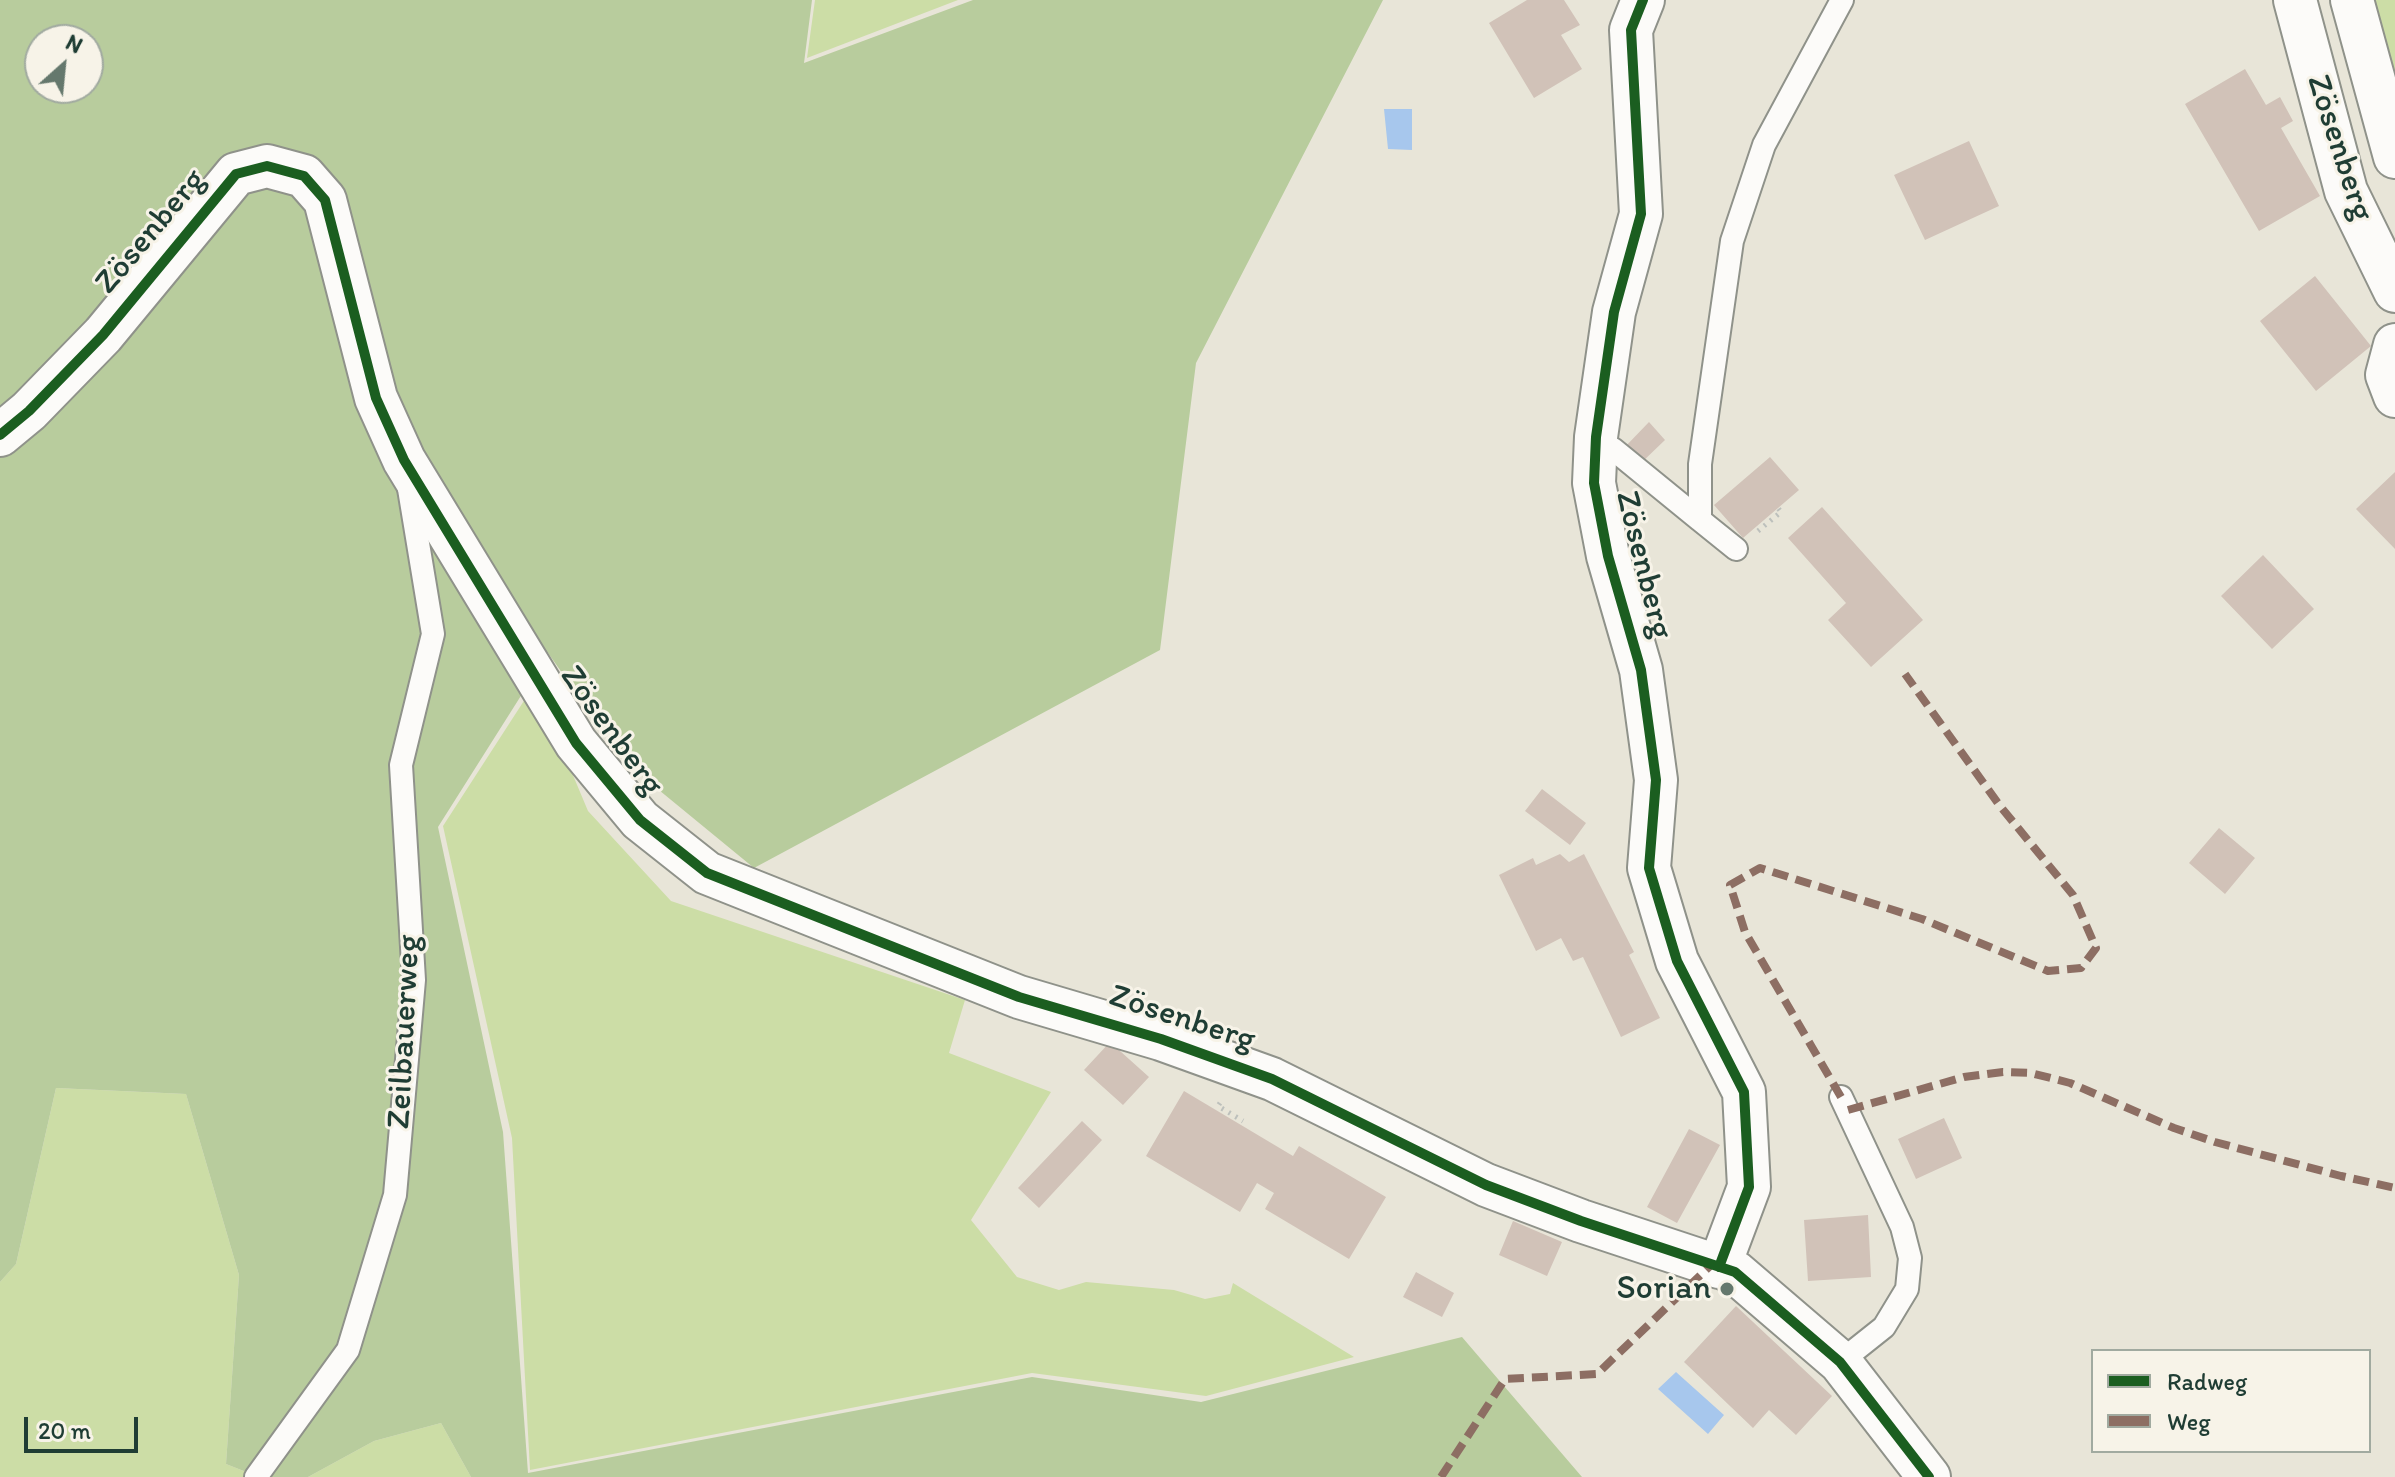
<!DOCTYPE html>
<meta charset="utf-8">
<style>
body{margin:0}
#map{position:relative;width:2395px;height:1477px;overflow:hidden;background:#e8e5d8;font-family:Itim,sans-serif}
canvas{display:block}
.legend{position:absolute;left:2091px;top:1349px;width:280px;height:104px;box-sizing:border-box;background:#f7f3e8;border:2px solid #a1aaa0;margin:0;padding:10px 14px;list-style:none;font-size:24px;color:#1f3d34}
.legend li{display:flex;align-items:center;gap:16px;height:40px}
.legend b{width:40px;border:2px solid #a1aaa0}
.north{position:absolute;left:24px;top:24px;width:80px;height:80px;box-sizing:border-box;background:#f7f3e8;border:2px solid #a1aaa0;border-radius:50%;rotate:27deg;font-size:22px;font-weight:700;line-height:32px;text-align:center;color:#1f3d34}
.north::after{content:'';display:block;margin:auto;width:28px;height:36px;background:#65786d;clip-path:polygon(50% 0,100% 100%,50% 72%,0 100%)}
.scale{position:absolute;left:24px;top:1417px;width:114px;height:36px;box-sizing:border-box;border:4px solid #1f3d34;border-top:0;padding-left:10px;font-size:24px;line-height:28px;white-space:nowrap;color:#1f3d34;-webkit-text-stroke:6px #f7f3e8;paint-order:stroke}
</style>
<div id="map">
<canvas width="2395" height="1477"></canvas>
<ul class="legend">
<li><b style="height:10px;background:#1b5e20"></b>Radweg</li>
<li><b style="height:10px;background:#8d6e63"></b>Weg</li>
</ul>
<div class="north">N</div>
<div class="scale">20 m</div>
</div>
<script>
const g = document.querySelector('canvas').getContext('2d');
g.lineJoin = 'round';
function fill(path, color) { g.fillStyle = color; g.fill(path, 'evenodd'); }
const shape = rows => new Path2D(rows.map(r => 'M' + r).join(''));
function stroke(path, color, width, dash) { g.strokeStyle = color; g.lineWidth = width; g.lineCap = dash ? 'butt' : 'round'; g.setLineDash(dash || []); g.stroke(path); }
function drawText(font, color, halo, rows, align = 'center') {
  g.font = font + ' Itim,sans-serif'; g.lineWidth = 6; g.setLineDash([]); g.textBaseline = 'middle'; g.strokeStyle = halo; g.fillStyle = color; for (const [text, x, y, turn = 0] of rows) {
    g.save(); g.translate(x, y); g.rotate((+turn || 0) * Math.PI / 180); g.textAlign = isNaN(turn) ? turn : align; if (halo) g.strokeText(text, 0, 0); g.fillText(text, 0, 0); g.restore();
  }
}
const green = shape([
 [815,0,958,0,807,58],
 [2370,0,2395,0,2395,81],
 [529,693,559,742,588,811,671,901,965,1000,949,1053,1051,1092,971,1220,1017,1277,1059,1290,1086,1282,1174,1290,1205,1299,1230,1294,1233,1283,1354,1357,1206,1396,1032,1373,530,1470,512,1138,443,826],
 [56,1088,186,1094,239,1275,226,1464,259,1477,0,1477,0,1282,16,1264],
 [441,1423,471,1477,308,1477,374,1441]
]);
const forest = shape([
 [0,0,812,0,804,63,973,0,1383,0,1196,363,1160,650,754,868,626,763,548,653,438,827,503,1132,528,1473,1032,1377,1201,1402,1462,1337,1582,1477,471,1477,441,1423,374,1441,308,1477,259,1477,226,1464,239,1275,186,1094,56,1088,16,1264,0,1282],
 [40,40,88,40,88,88,40,88]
]);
const water = shape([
 [1384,109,1412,109,1412,150,1388,149],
 [1676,1372,1724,1415,1708,1434,1658,1389]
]);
const building = shape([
 [1527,0,1564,0,1580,25,1561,35,1582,69,1534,98,1489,23],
 [2245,69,2266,105,2280,97,2293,121,2281,128,2320,196,2259,231,2185,104],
 [1969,141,1999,206,1925,240,1894,175],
 [2315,276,2371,346,2316,391,2260,321],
 [1649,422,1665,440,1640,464,1623,449],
 [1770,457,1799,490,1743,538,1714,505],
 [2395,472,2395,549,2356,509],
 [1822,507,1923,620,1871,667,1828,620,1846,603,1788,538],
 [2263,555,2314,609,2272,649,2221,596],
 [1542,789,1586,823,1570,845,1525,811],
 [2219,828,2255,858,2225,894,2189,863],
 [1560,854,1569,862,1584,854,1634,952,1629,955,1660,1018,1621,1037,1583,957,1573,961,1561,938,1536,951,1499,875,1533,858,1536,865],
 [1110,1042,1149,1077,1123,1105,1084,1070],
 [1184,1091,1293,1156,1299,1146,1386,1197,1349,1259,1265,1209,1274,1193,1257,1183,1240,1212,1146,1156],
 [1944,1118,1962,1158,1916,1179,1898,1139],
 [1082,1121,1102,1140,1039,1208,1018,1188],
 [1689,1129,1720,1145,1677,1223,1647,1207],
 [1868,1215,1871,1277,1808,1281,1804,1220],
 [1513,1221,1562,1242,1547,1276,1499,1255],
 [1416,1272,1454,1293,1442,1317,1403,1297],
 [1736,1306,1832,1396,1796,1435,1769,1410,1753,1428,1684,1362]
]);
const path = shape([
 [1758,531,1781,512,1778,508],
 [1220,1103,1218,1106,1243,1121]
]);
const lane = shape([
 [1594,454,1602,447,1613,449,1700,520],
 [1736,549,1700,520,1700,464,1732,241,1764,145,1842,0],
 [1840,1362,1884,1327,1907,1289,1910,1258,1902,1227,1841,1097],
 [256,1477,348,1350,395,1195,414,980,401,765,433,634,409,489]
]);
const street = shape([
 [1643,0,1631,30,1641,214,1614,312,1596,437,1594,483,1608,556,1641,670,1656,780,1649,868,1677,961,1744,1092,1749,1187,1719,1267],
 [2295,0,2346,191,2395,291],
 [2352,0,2395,157],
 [2395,345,2387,375,2395,396],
 [0,435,29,411,103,335,236,174,267,166,304,176,325,200,376,398,404,460,576,743,640,820,707,873,1019,997,1161,1039,1272,1079,1486,1185,1581,1221,1735,1272,1840,1362,1929,1477]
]);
const quiet = shape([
 [1841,1097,1745,932,1730,885,1760,868,1922,919,2048,971,2081,968,2096,948,2073,895,2000,806,1905,674],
 [1848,1110,1964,1077,2003,1072,2031,1073,2070,1083,2174,1128,2215,1142,2341,1176,2395,1188],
 [1441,1477,1505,1379,1597,1374,1711,1265]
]);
const cycleway = shape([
 [1643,0,1631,30,1641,214,1614,312,1596,437,1594,483,1608,556,1641,670,1656,780,1649,868,1677,961,1744,1092,1749,1187,1719,1267],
 [0,435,29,411,103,335,236,174,267,166,304,176,325,200,376,398,404,460,576,743,640,820,707,873,1019,997,1161,1039,1272,1079,1486,1185,1581,1221,1735,1272,1840,1362,1929,1477]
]);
const markers = [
 [1727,1289,8,"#65786d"]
];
const streetNames = [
 ["Zösenberg",2339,148,72],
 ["Zösenberg",151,232,-50],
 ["Zösenberg",1643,565,76],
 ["Zösenberg",611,731,54],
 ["Zösenberg",1182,1019,18],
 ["Zeilbauerweg",405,1032,-87]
];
const poiNames = [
 ["Sorian",1711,1289]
];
fill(green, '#ccdda6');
fill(forest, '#b8cc9d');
fill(water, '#a7c7ed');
fill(building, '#d1c2b8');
stroke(lane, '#8f928a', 26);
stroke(street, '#8f928a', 46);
stroke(path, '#bdc0bc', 5, [2, 6]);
stroke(lane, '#fcfbf9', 22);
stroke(street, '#fcfbf9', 42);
stroke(quiet, '#8d6e63', 8, [16, 8]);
stroke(cycleway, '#1b5e20', 10);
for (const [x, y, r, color] of markers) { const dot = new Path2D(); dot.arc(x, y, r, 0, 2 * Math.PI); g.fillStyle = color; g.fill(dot); stroke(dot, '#f7f3e8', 3); }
drawText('34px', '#1f3d34', '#f7f3e8', streetNames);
drawText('34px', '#1f3d34', '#f7f3e8', poiNames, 'right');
</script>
